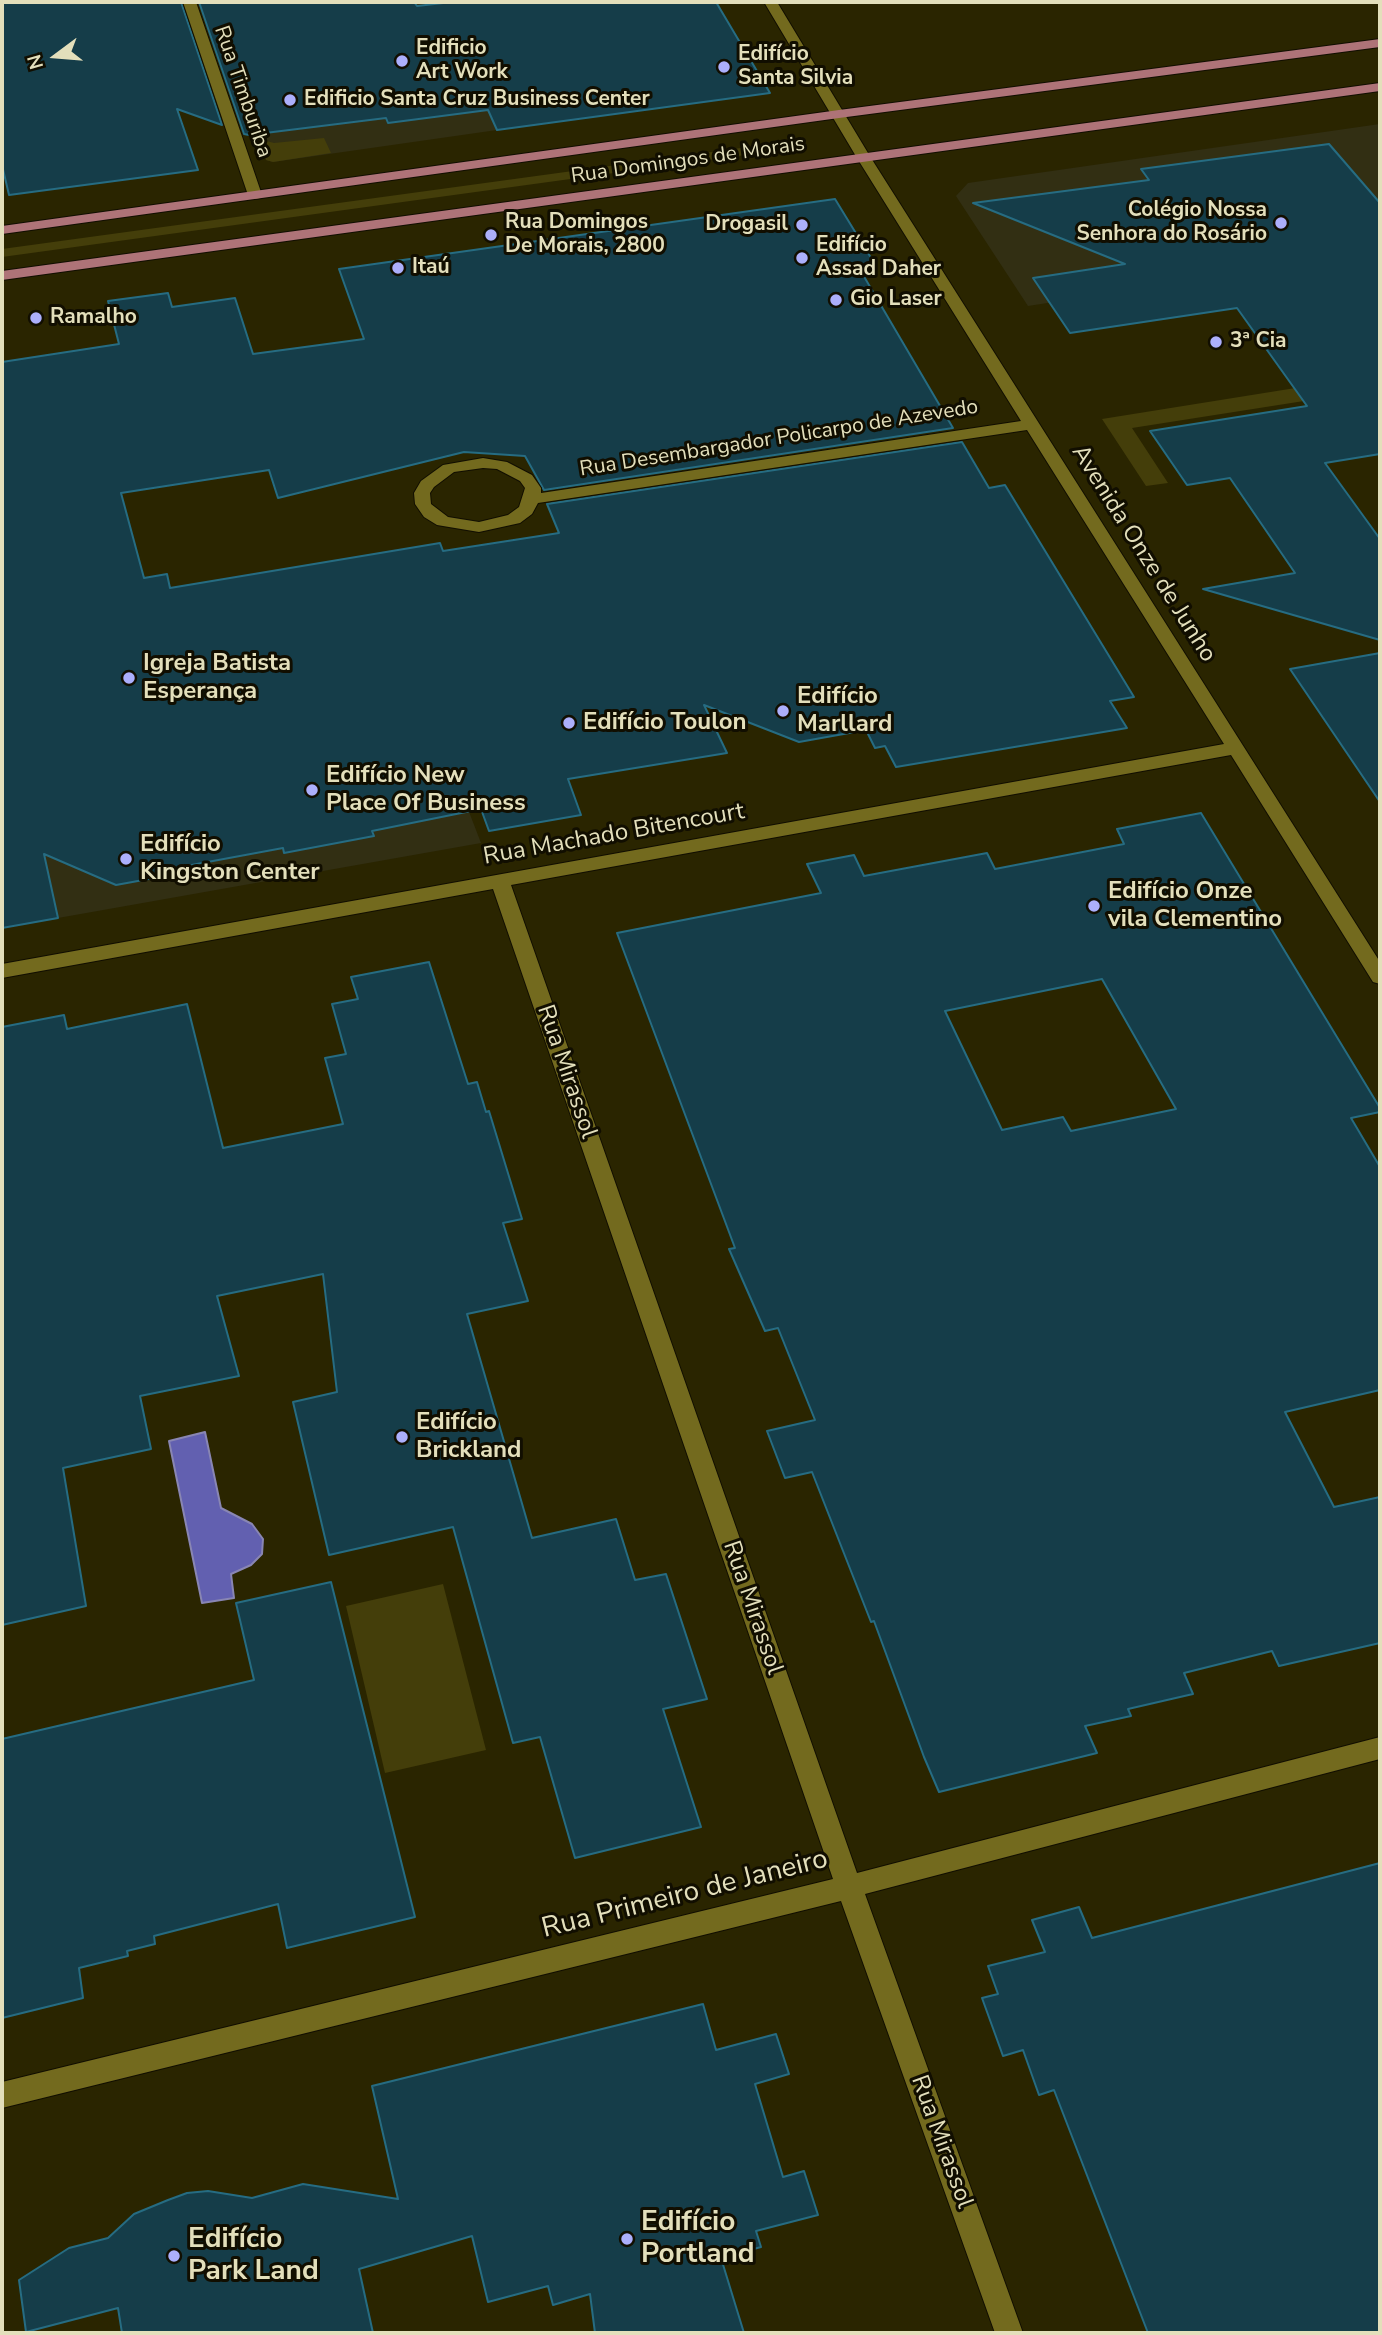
<!DOCTYPE html>
<meta charset="utf-8">
<style>
body{margin:0}
#map{position:relative;width:1382px;height:2335px;overflow:hidden;background:#2a2500;font-family:"Nunito Sans",sans-serif}
canvas{display:block}
.frame{position:absolute;inset:0;border:4px solid #e3dfbb;pointer-events:none}
.north{position:absolute;left:21px;top:21px;width:70px;height:70px;-webkit-text-stroke:5px #110e00;paint-order:stroke;rotate:254deg;font-size:19px;font-weight:700;line-height:28px;text-align:center;color:#e3dfbb}
.north::after{content:'';display:block;margin:auto;width:24px;height:32px;background:#e3dfbb;clip-path:polygon(50% 0,100% 100%,50% 72%,0 100%)}
</style>
<div id="map">
<canvas width="1382" height="2335"></canvas>
<div class="frame"></div>
<div class="north">N</div>
</div>
<script>
const g = document.querySelector('canvas').getContext('2d');
g.lineJoin = 'round';
function fill(path, color) { g.fillStyle = color; g.fill(path, 'evenodd'); }
const shape = rows => new Path2D(rows.map(r => 'M' + r).join(''));
function stroke(path, color, width, dash) { g.strokeStyle = color; g.lineWidth = width; g.lineCap = dash ? 'butt' : 'round'; g.setLineDash(dash || []); g.stroke(path); }
function drawText(font, color, halo, rows, align = 'center') {
  g.font = font + ' "Nunito Sans",sans-serif'; g.lineWidth = 6; g.setLineDash([]); g.textBaseline = 'middle'; g.strokeStyle = halo; g.fillStyle = color; for (const [text, x, y, turn = 0] of rows) {
    g.save(); g.translate(x, y); g.rotate((+turn || 0) * Math.PI / 180); g.textAlign = isNaN(turn) ? turn : align; if (halo) g.strokeText(text, 0, 0); g.fillText(text, 0, 0); g.restore();
  }
}
const built = shape([
 [322,2,436,2,497,130,273,162,266,160,230,55,337,40],
 [1380,124,1380,286,1244,307,1221,276,1028,306,956,196,968,183],
 [408,653,481,843,58,918,39,832,2,838,2,773,195,741]
]);
const green = shape([
 [324,138,331,153,273,162,266,160,259,139,274,143],
 [785,142,789,149,2,257,2,249],
 [1364,377,1374,390,1132,428,1168,483,1146,486,1102,419],
 [443,1584,486,1750,385,1773,346,1606]
]);
const water = shape([
 [205,1432,221,1508,252,1524,263,1539,262,1554,251,1565,231,1574,234,1598,202,1603,169,1441,205,1432]
]);
const building = shape([
 [2,2,181,2,222,125,177,109,198,170,9,195,2,165,2,2],
 [199,2,414,2,417,6,452,2,716,2,770,93,497,130,488,110,388,123,386,118,249,135,244,134,199,2],
 [1329,144,1380,203,1380,454,1325,463,1380,539,1380,640,1203,589,1295,573,1230,478,1187,485,1150,431,1307,406,1237,308,1070,333,1033,278,1125,264,973,203,1149,180,1141,169,1329,144],
 [835,199,876,266,859,268,953,428,544,490,525,456,464,452,278,498,269,470,121,493,144,578,167,574,170,588,440,543,443,551,559,533,547,504,962,442,989,488,1005,485,1134,697,1110,701,1127,728,896,767,885,746,875,748,866,730,799,742,704,705,727,753,568,779,581,815,489,831,481,809,372,831,374,836,284,853,283,848,186,866,187,872,116,885,44,854,58,918,2,928,2,362,119,344,108,301,168,293,172,307,235,298,253,354,364,339,339,269,835,199],
 [1380,653,1380,802,1290,669,1380,653],
 [1201,813,1380,1108,1380,1112,1351,1118,1380,1167,1380,1390,1285,1412,1334,1507,1380,1497,1380,1643,1279,1666,1272,1651,1184,1673,1193,1694,1128,1709,1131,1716,1085,1726,1097,1753,939,1792,924,1757,874,1621,871,1622,812,1472,785,1478,767,1431,815,1420,778,1328,765,1331,729,1249,735,1248,617,933,821,893,807,864,854,855,864,876,987,853,995,869,1124,844,1117,829,1201,813],
 [1102,979,1176,1109,1071,1131,1063,1117,1002,1130,945,1011,1102,979],
 [429,962,468,1084,477,1082,486,1112,489,1111,522,1219,503,1223,528,1301,467,1314,532,1538,616,1519,635,1580,666,1574,707,1699,663,1709,701,1827,575,1858,540,1737,513,1743,453,1527,329,1555,293,1402,337,1392,323,1274,217,1296,239,1376,140,1396,151,1449,63,1468,86,1606,2,1625,2,1027,64,1015,67,1029,187,1004,223,1148,343,1124,325,1058,346,1054,332,1004,358,999,351,977,429,962],
 [331,1582,415,1917,287,1948,278,1904,154,1936,155,1944,127,1951,128,1956,79,1968,83,1998,2,2018,2,1739,254,1680,236,1603,331,1582],
 [1380,1863,1380,2333,1148,2333,1054,2090,1039,2095,1023,2050,1003,2056,982,1998,998,1994,988,1966,1045,1952,1032,1920,1079,1907,1092,1938,1380,1863],
 [703,2004,716,2050,776,2034,789,2074,755,2084,783,2177,804,2171,818,2215,756,2231,761,2247,721,2258,744,2333,595,2333,590,2294,553,2305,548,2286,488,2302,472,2236,359,2269,373,2333,122,2333,118,2308,26,2332,19,2280,69,2248,108,2238,134,2214,168,2200,187,2193,208,2191,252,2198,303,2184,398,2199,372,2086,703,2004]
]);
const minor = shape([
 [183,2,196,2,262,195,260,198,255,199,248,195,183,2],
 [764,2,777,2,871,158,1380,962,1380,984,1373,982,1231,755,511,885,857,1873,1380,1737,1380,1759,865,1894,1023,2333,995,2333,841,1901,2,2108,2,2082,833,1879,493,889,2,978,2,964,1224,744,1027,430,538,503,532,514,520,523,479,532,437,525,424,517,415,504,414,493,421,481,443,465,483,458,507,462,532,475,541,488,541,493,1021,421,857,158,764,2],
 [483,468,497,469,520,481,525,488,519,507,508,515,479,522,448,517,431,504,430,493,434,487,454,472,483,468]
]);
const major = shape([
 [1380,39,1380,47,839,118,2,234,2,226,839,110,1380,39],
 [1380,83,1380,91,2,280,2,271,1380,83]
]);
const markers = [
 [402,61,7,"#acaffb"],
 [724,67,7,"#acaffb"],
 [290,100,7,"#acaffb"],
 [1281,223,7,"#acaffb"],
 [802,225,7,"#acaffb"],
 [491,235,7,"#acaffb"],
 [802,258,7,"#acaffb"],
 [398,268,7,"#acaffb"],
 [836,300,7,"#acaffb"],
 [36,318,7,"#acaffb"],
 [1216,342,7,"#acaffb"],
 [129,678,7,"#acaffb"],
 [783,711,7,"#acaffb"],
 [569,723,7,"#acaffb"],
 [312,790,7,"#acaffb"],
 [126,859,7,"#acaffb"],
 [1094,906,7,"#acaffb"],
 [402,1437,7,"#acaffb"],
 [627,2239,7,"#acaffb"],
 [174,2256,7,"#acaffb"]
];
const farPoinames = [
 ["Edificio",416,49],
 ["Art Work",416,73],
 ["Edifício",738,55],
 ["Santa Silvia",738,79],
 ["Edificio Santa Cruz Business Center",304,100],
 ["Colégio Nossa",1267,211,"right"],
 ["Senhora do Rosário",1267,235,"right"],
 ["Rua Domingos",505,223],
 ["De Morais, 2800",505,247],
 ["Drogasil",788,225,"right"],
 ["Edifício",816,246],
 ["Assad Daher",816,270],
 ["Itaú",412,268],
 ["Gio Laser",850,300],
 ["Ramalho",50,318],
 ["3ª Cia",1230,342]
];
const farStreetnames = [
 ["Rua Timburiba",242,92,71],
 ["Rua Domingos de Morais",688,161,-8],
 ["Rua Desembargador Policarpo de Azevedo",779,439,-9]
];
const streetNames = [
 ["Avenida Onze de Junho",1143,554,58],
 ["Rua Machado Bitencourt",614,835,-10],
 ["Rua Mirassol",566,1072,71],
 ["Rua Mirassol",752,1608,71],
 ["Rua Mirassol",941,2142,70]
];
const poiNames = [
 ["Igreja Batista",143,664],
 ["Esperança",143,692],
 ["Edifício",797,697],
 ["Marllard",797,725],
 ["Edifício Toulon",583,723],
 ["Edifício New",326,776],
 ["Place Of Business",326,804],
 ["Edifício",140,845],
 ["Kingston Center",140,873],
 ["Edifício Onze",1108,892],
 ["vila Clementino",1108,920],
 ["Edifício",416,1423],
 ["Brickland",416,1451]
];
const nearStreetnames = [
 ["Rua Primeiro de Janeiro",685,1895,-14]
];
const nearPoinames = [
 ["Edifício",641,2223],
 ["Portland",641,2255],
 ["Edifício",188,2240],
 ["Park Land",188,2272]
];
fill(built, '#322f13');
fill(green, '#443e0a');
fill(water, '#6260b0');
stroke(water, '#8986b3', 2);
fill(building, '#153d49');
stroke(building, '#266c82', 2);
stroke(minor, '#110e00', 2);
stroke(major, '#110e00', 2);
fill(minor, '#736a1e');
fill(major, '#ae7378');
for (const [x, y, r, color] of markers) { const dot = new Path2D(); dot.arc(x, y, r, 0, 2 * Math.PI); g.fillStyle = color; g.fill(dot); stroke(dot, '#110e00', 2.5); }
drawText('bold 21px', '#e3dfbb', '#110e00', farPoinames, 'left');
drawText('21px', '#e3dfbb', '#110e00', farStreetnames);
drawText('24px', '#e3dfbb', '#110e00', streetNames);
drawText('bold 24px', '#e3dfbb', '#110e00', poiNames, 'left');
drawText('28px', '#e3dfbb', '#110e00', nearStreetnames);
drawText('bold 28px', '#e3dfbb', '#110e00', nearPoinames, 'left');
</script>
